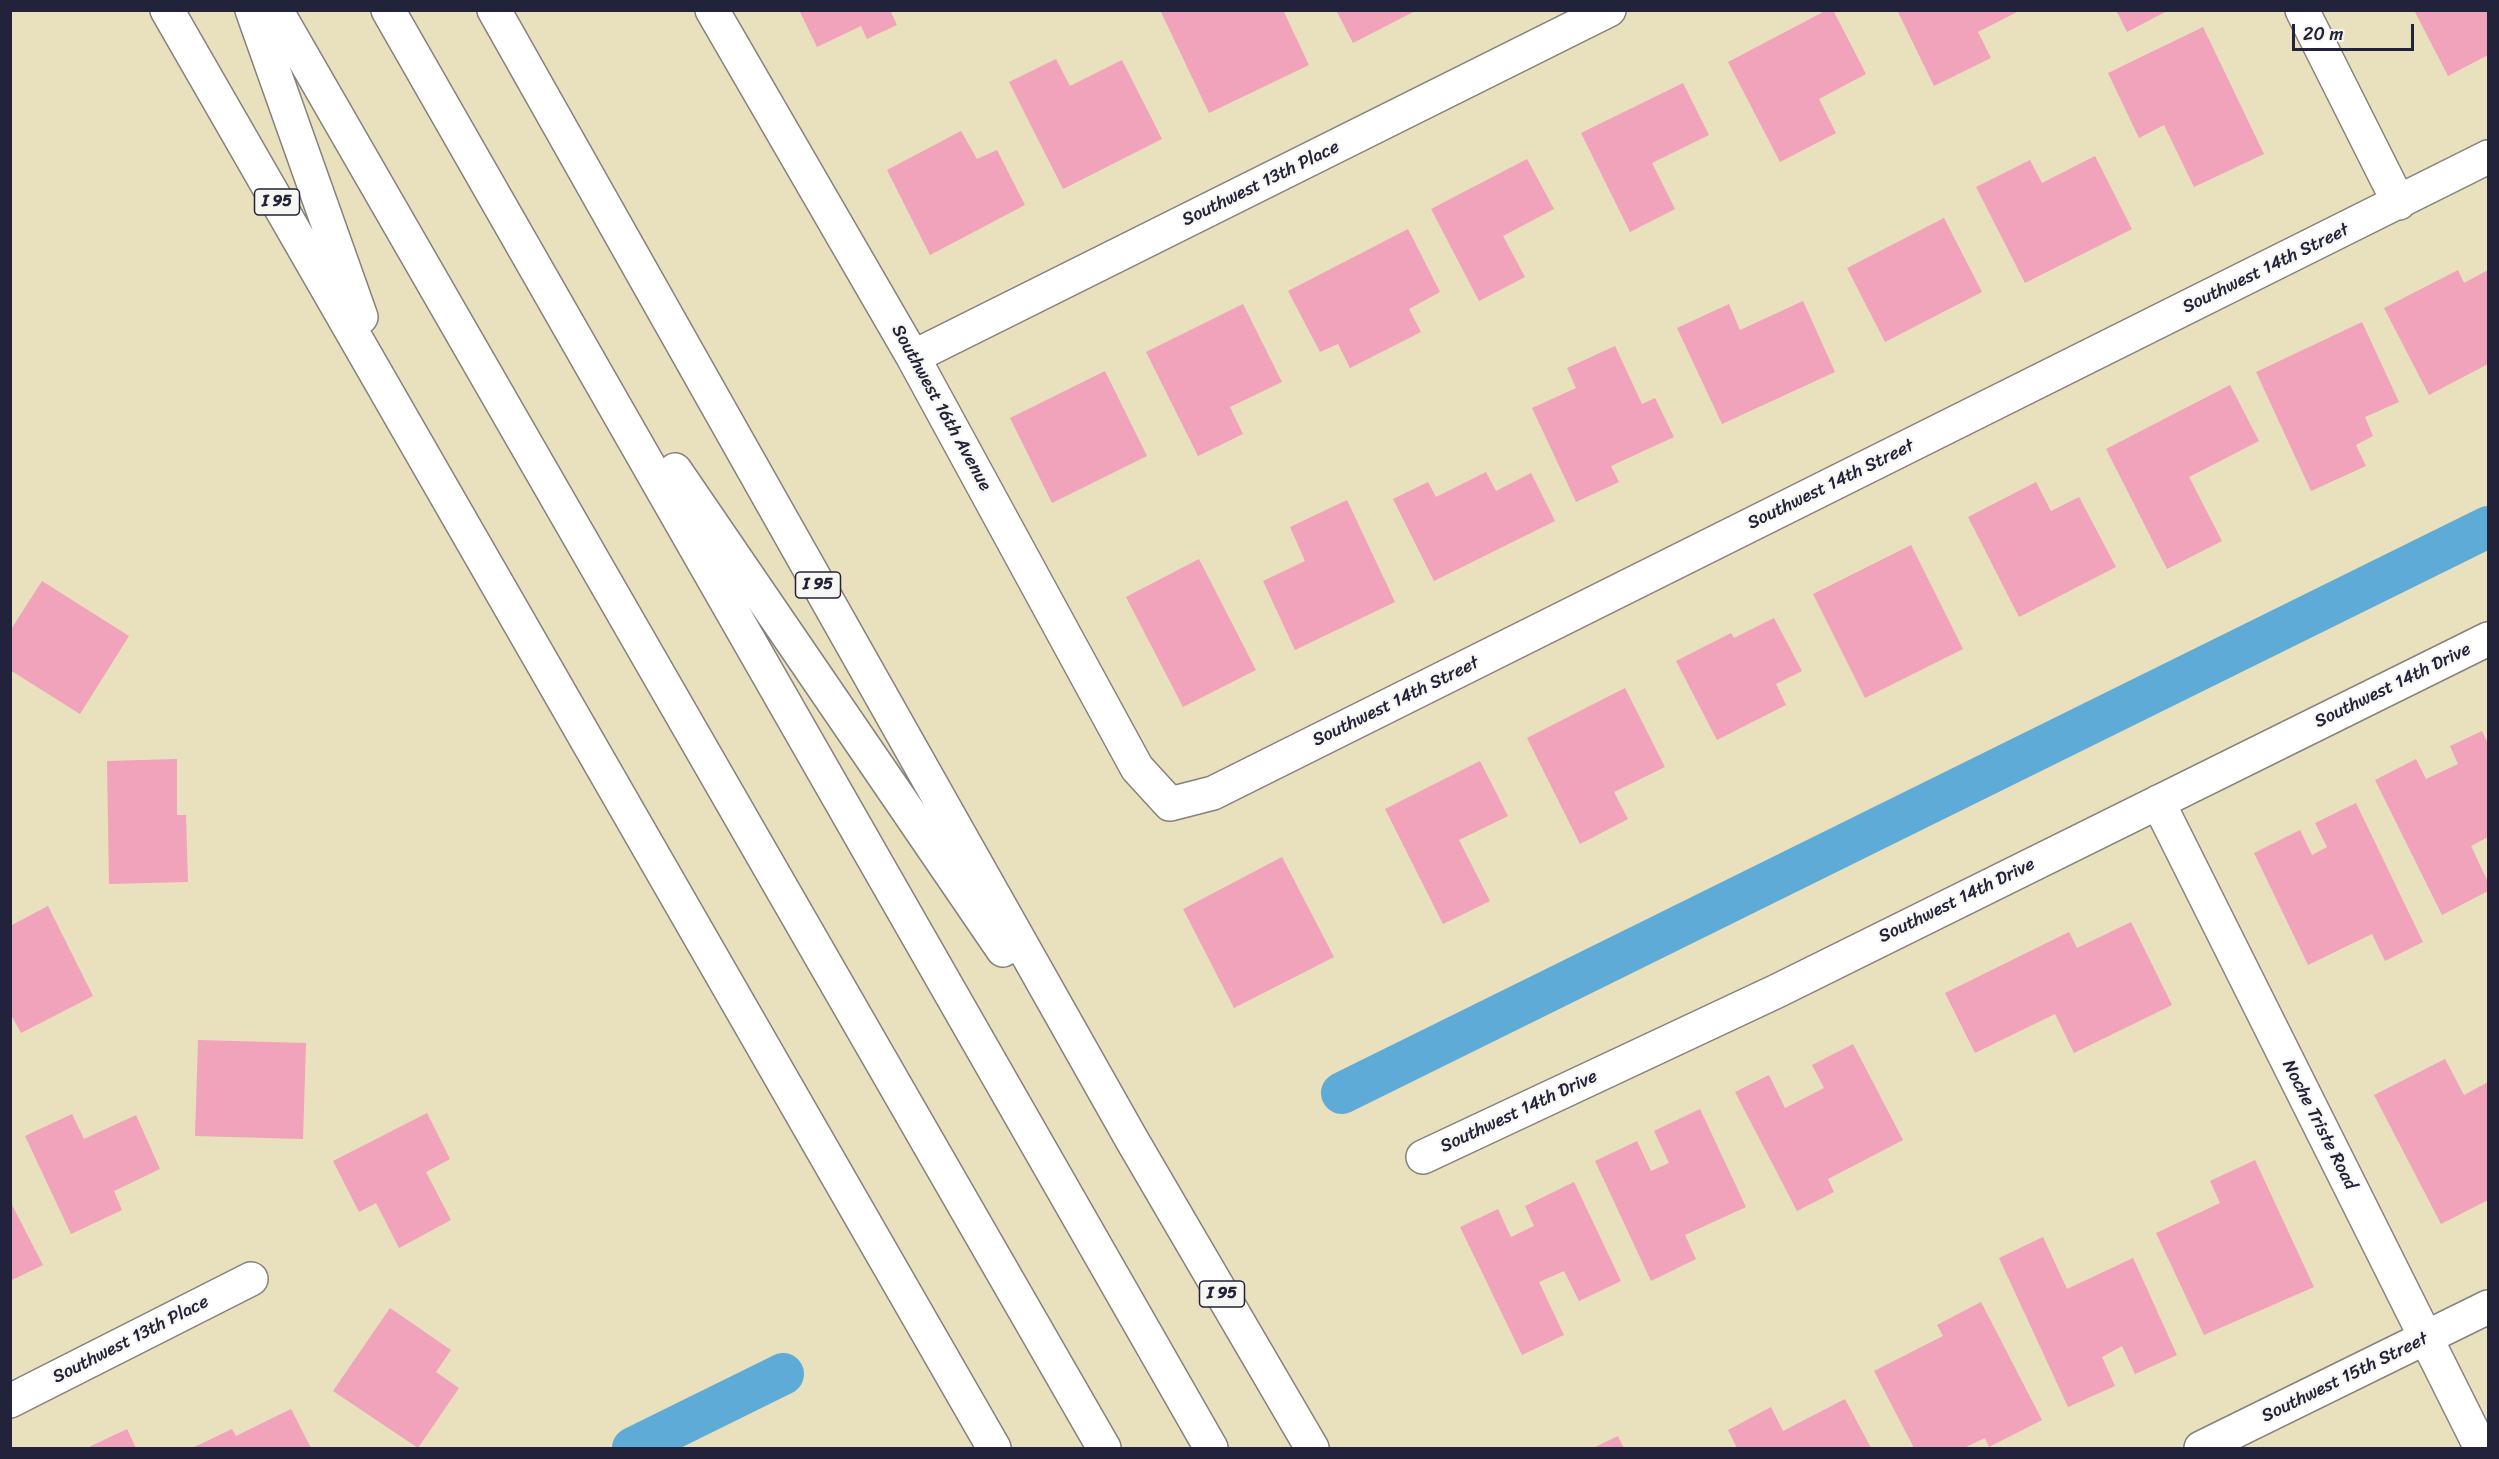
<!DOCTYPE html>
<style>
body{margin:0}
#map{position:relative;width:2499px;height:1459px;overflow:hidden;background:#e9e0bd;font-family:Sriracha,sans-serif}
canvas{display:block}
.frame{position:absolute;inset:0;border:12px solid #22223b;pointer-events:none}
.scale{position:absolute;left:2292px;top:24px;width:122px;height:27px;box-sizing:border-box;border:3px solid #22223b;border-top:0;padding-left:8px;font-size:18px;line-height:21px;white-space:nowrap;color:#22223b;-webkit-text-stroke:4px #f6f6f2;paint-order:stroke}
</style>
<div id="map">
<canvas width="2499" height="1459"></canvas>
<div class="frame"></div>
<div class="scale">20 m</div>
</div>
<script>
const g = document.querySelector('canvas').getContext('2d');
g.lineJoin = 'round';
const shape = rows => new Path2D(rows.map(r => 'M' + r).join(''));
function stroke(path, color, width, dash) { g.strokeStyle = color; g.lineWidth = width; g.lineCap = dash ? 'butt' : 'round'; g.setLineDash(dash || []); g.stroke(path); }
function fill(path, color) { g.fillStyle = color; g.fill(path, 'evenodd'); }
function drawText(font, color, halo, rows, align = 'center') {
  g.font = font + ' Sriracha,sans-serif'; g.lineWidth = 4.5; g.setLineDash([]); g.textBaseline = 'middle'; g.strokeStyle = halo; g.fillStyle = color; for (const [text, x, y, turn = 0] of rows) {
    g.save(); g.translate(x, y); g.rotate((+turn || 0) * Math.PI / 180); g.textAlign = isNaN(turn) ? turn : align; if (halo) g.strokeText(text, 0, 0); g.fillText(text, 0, 0); g.restore();
  }
}
const canal = shape([
 [1342,1093,2488,527],
 [633,1448,783,1374]
]);
const building = shape([
 [799,10,890,10,897,25,867,39,861,26,817,47],
 [1160,10,1283,10,1309,65,1209,113],
 [1336,10,1417,10,1353,43],
 [1827,10,1833,10,1866,74,1819,99,1836,133,1780,162,1728,62],
 [1897,10,2021,10,1978,32,1991,58,1934,86],
 [2116,10,2169,10,2127,32],
 [2414,10,2488,10,2488,55,2448,76],
 [2203,27,2264,154,2194,187,2164,125,2139,138,2108,73],
 [1056,59,1070,86,1122,60,1162,139,1063,189,1009,82],
 [1683,83,1709,135,1652,163,1675,209,1630,232,1581,133],
 [961,131,977,159,997,150,1025,205,930,255,887,170],
 [2095,156,2132,229,2025,283,1976,187,2030,160,2042,183],
 [1527,159,1554,209,1503,236,1525,277,1479,301,1431,209],
 [1944,218,1982,292,1885,342,1847,268],
 [1408,229,1440,292,1409,309,1421,332,1350,368,1338,344,1320,352,1288,291],
 [2458,270,2464,283,2488,270,2488,364,2429,395,2384,308],
 [1803,301,1835,372,1722,424,1677,328,1729,304,1740,330],
 [1243,304,1282,382,1230,407,1243,434,1198,456,1146,352],
 [2362,322,2399,402,2365,417,2373,436,2356,445,2366,466,2311,491,2256,372],
 [1615,346,1642,404,1655,398,1674,437,1611,466,1619,482,1576,502,1532,408,1576,388,1567,368],
 [1105,371,1147,456,1052,503,1010,418],
 [2230,385,2259,441,2189,477,2222,541,2167,569,2106,449],
 [1486,472,1496,491,1531,473,1555,521,1434,581,1393,499,1428,482,1436,497],
 [2036,482,2051,511,2079,497,2116,567,2019,617,1968,517],
 [1347,500,1395,602,1295,650,1263,581,1305,561,1290,527],
 [1911,545,1963,649,1865,698,1813,594],
 [1199,559,1256,670,1183,707,1126,597],
 [42,581,129,636,80,714,10,670,10,631],
 [1774,618,1802,671,1776,684,1786,705,1717,740,1676,661,1731,633,1734,638],
 [1625,688,1665,767,1614,792,1628,819,1580,844,1527,738],
 [2482,731,2488,744,2488,837,2471,846,2488,882,2488,891,2442,915,2375,780,2416,759,2426,779,2458,764,2450,746],
 [177,759,177,815,186,815,188,882,109,884,107,761],
 [1480,761,1508,816,1459,840,1490,901,1443,924,1385,809],
 [2356,803,2423,942,2385,961,2372,934,2308,965,2254,853,2300,830,2312,855,2327,847,2315,823],
 [1282,857,1334,957,1234,1008,1183,909],
 [48,906,93,996,21,1033,10,1013,10,926],
 [2131,922,2172,1005,2074,1053,2055,1014,1975,1053,1945,993,2069,932,2077,948],
 [198,1040,306,1043,303,1139,195,1136],
 [1853,1044,1903,1140,1828,1179,1834,1192,1797,1211,1735,1092,1769,1075,1785,1108,1824,1088,1812,1065],
 [2445,1059,2464,1095,2488,1082,2488,1200,2441,1224,2374,1095],
 [1700,1109,1746,1207,1685,1235,1696,1259,1651,1281,1595,1161,1637,1141,1651,1171,1669,1163,1654,1131],
 [427,1113,450,1159,426,1172,451,1220,399,1248,376,1203,359,1212,333,1161],
 [72,1114,84,1139,136,1115,160,1169,114,1191,122,1210,71,1234,25,1136],
 [2255,1160,2314,1287,2204,1335,2156,1233,2220,1203,2210,1181],
 [1574,1182,1621,1281,1579,1301,1564,1271,1539,1282,1564,1335,1522,1355,1460,1227,1498,1209,1511,1237,1534,1226,1525,1206],
 [10,1201,43,1265,10,1281],
 [2043,1237,2067,1289,2133,1258,2177,1355,2135,1374,2122,1346,2102,1357,2115,1386,2068,1407,1999,1258],
 [1981,1302,2042,1420,1989,1447,1985,1438,1964,1448,1914,1448,1874,1371,1943,1336,1937,1325],
 [390,1308,451,1350,436,1372,459,1388,418,1448,333,1391],
 [1845,1399,1871,1448,1737,1448,1728,1430,1771,1407,1783,1431],
 [291,1409,311,1448,192,1448,232,1429,236,1436],
 [127,1429,136,1448,87,1448],
 [1618,1436,1624,1448,1593,1448]
]);
const minor = shape([
 [712,10,913,357,1137,768,1170,804,1213,793,2488,157],
 [2302,10,2399,203],
 [913,357,1609,10],
 [2158,802,2481,1448],
 [1423,1157,1777,991,2488,639],
 [10,1401,251,1279],
 [2201,1448,2488,1307]
]);
const motorway = shape([
 [167,10,994,1448],
 [252,10,361,317],
 [276,10,1104,1448],
 [388,10,1211,1448],
 [494,10,1132,1140,1312,1448],
 [675,470,1003,950]
]);
const shields = [
 [277,202,45],
 [818,585,45],
 [1222,1294,45]
];
const shieldNames = [
 ["I 95",277,202],
 ["I 95",818,585],
 ["I 95",1222,1294]
];
const streetNames = [
 ["Southwest 13th Place",1261,184,-26],
 ["Southwest 14th Street",2266,269,-26],
 ["Southwest 16th Avenue",941,408,61],
 ["Southwest 14th Street",1831,485,-26],
 ["Southwest 14th Drive",2393,686,-26],
 ["Southwest 14th Street",1396,702,-26],
 ["Southwest 14th Drive",1957,901,-26],
 ["Southwest 14th Drive",1519,1112,-25],
 ["Noche Triste Road",2319,1125,63],
 ["Southwest 13th Place",131,1340,-27],
 ["Southwest 15th Street",2345,1378,-26]
];
stroke(canal, '#5eabd7', 42);
fill(building, '#f0a3ba');
stroke(minor, '#86817c', 36);
stroke(motorway, '#86817c', 36);
stroke(minor, '#fff', 33);
stroke(motorway, '#fff', 33);
for (const [x, y, w] of shields) { const box = new Path2D(); box.roundRect(x - w / 2, y - 13, w, 26, 4.5); g.fillStyle = '#f6f6f2'; g.fill(box); stroke(box, '#22223b', 1.5); }
drawText('bold 16px', '#22223b', null, shieldNames);
drawText('18px', '#22223b', '#f6f6f2', streetNames);
</script>
